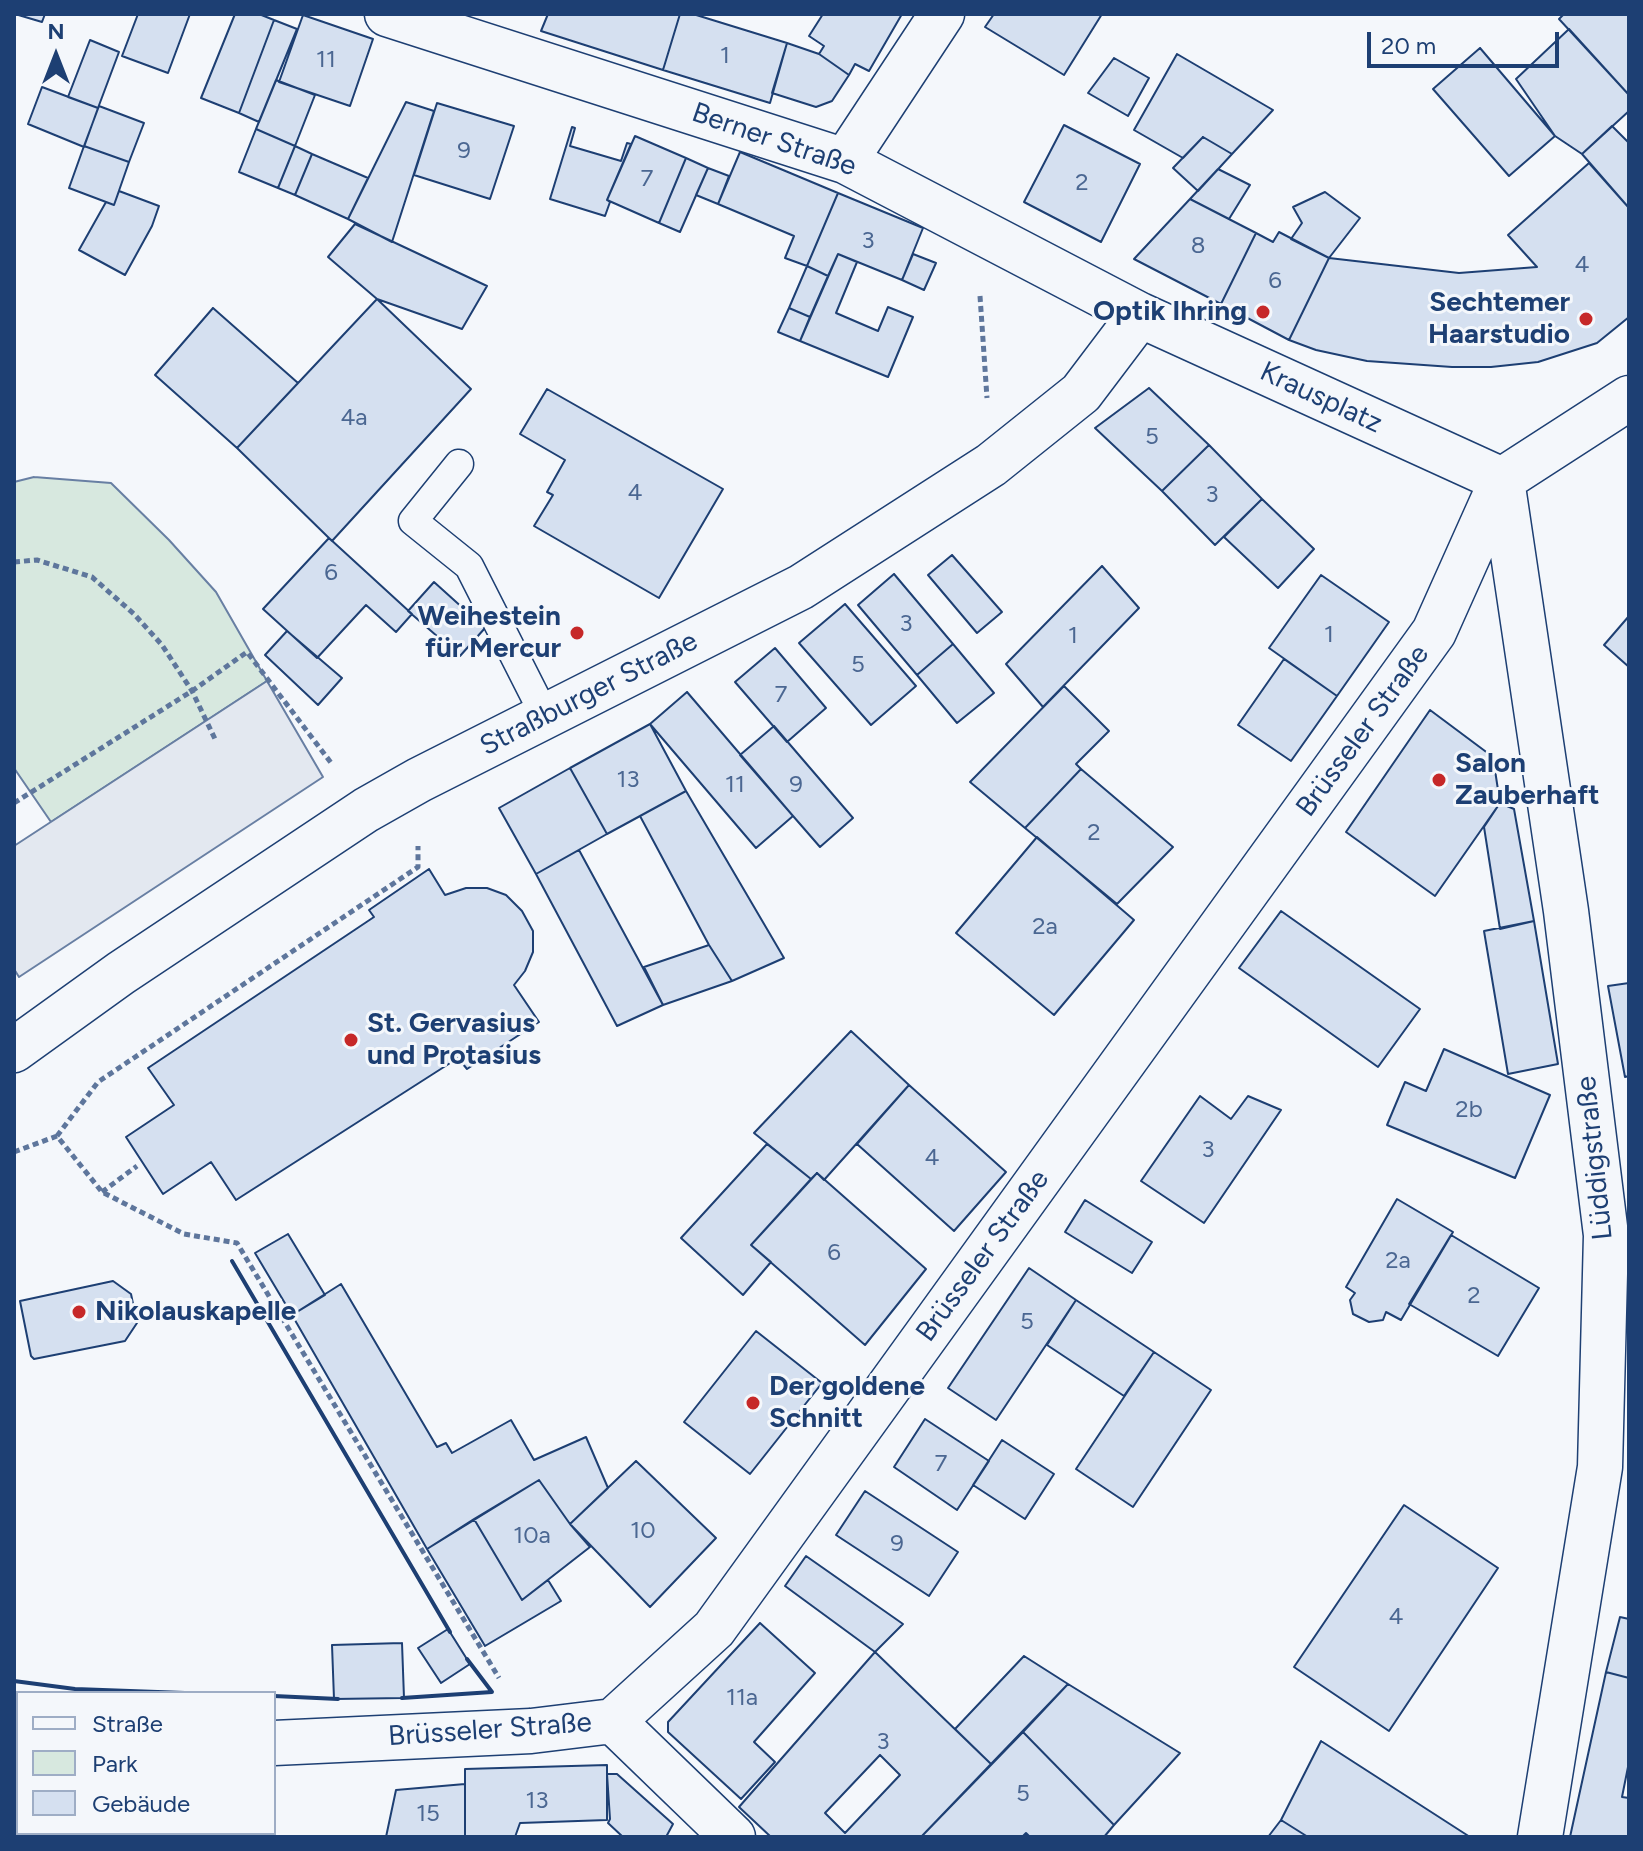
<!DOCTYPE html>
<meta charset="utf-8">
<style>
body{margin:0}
#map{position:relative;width:1643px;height:1851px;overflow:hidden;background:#f4f7fb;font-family:Figtree,sans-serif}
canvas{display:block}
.frame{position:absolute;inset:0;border:16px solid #1d3f73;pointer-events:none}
.legend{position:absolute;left:16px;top:1691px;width:260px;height:144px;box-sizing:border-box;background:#f4f7fb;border:2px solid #9eadc5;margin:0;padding:10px 14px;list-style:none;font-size:24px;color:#1d3f73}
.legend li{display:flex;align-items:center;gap:16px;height:40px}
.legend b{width:40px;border:2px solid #9eadc5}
.north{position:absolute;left:16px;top:16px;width:80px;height:80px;-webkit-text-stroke:6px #f4f7fb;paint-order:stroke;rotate:0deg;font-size:22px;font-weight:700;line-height:32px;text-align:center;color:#1d3f73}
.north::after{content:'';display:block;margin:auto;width:28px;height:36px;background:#1d3f73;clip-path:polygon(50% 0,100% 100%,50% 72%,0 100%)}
.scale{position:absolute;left:1367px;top:32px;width:192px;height:36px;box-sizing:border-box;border:4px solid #1d3f73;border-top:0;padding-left:10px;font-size:24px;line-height:28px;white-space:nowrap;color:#1d3f73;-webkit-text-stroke:6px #f4f7fb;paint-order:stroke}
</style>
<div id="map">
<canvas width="1643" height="1851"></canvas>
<div class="frame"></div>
<ul class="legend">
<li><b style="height:10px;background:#f4f7fb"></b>Straße</li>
<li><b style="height:22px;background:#d7e8df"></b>Park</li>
<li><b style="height:22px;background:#d5e0f0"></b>Gebäude</li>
</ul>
<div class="north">N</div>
<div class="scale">20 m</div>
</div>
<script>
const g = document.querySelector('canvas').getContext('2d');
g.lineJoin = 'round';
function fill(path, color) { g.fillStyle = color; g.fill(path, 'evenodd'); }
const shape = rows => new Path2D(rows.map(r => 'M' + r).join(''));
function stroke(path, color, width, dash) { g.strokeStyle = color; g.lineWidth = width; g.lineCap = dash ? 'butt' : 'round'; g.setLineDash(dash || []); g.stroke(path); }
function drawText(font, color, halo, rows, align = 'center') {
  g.font = font + ' Figtree,sans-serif'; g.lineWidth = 6; g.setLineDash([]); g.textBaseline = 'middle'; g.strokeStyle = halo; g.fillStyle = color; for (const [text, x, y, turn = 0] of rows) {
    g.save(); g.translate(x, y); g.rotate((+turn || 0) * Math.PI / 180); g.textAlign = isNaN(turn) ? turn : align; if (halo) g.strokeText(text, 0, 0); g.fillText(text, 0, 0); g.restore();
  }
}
const green = shape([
 [34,477,111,483,169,540,216,592,267,681,51,822,14,768,14,482,34,477]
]);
const parking = shape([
 [267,681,323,777,19,977,14,969,14,846,267,681]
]);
const building = shape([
 [15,14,45,14,42,22,15,14],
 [138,14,190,14,168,73,122,56,138,14],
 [235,14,259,14,274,20,239,113,201,98,235,14],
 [548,14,680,14,663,70,541,31,548,14],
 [680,14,693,14,787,43,770,103,663,70,680,14],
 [823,14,902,14,869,71,855,64,849,75,819,54,824,46,809,36,823,14],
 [994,14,1102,14,1064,75,985,27,994,14],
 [1564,14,1629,14,1629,95,1559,19,1564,14],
 [303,15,373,39,350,106,279,82,303,15],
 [274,20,297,29,259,122,239,113,274,20],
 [1569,29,1629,95,1629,111,1582,154,1555,136,1516,79,1569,29],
 [90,40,119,52,98,108,68,97,90,40],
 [787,43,819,54,849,75,832,101,816,107,772,93,787,43],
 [1480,48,1555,136,1509,176,1433,89,1480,48],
 [1177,54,1273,110,1232,154,1203,137,1183,158,1134,130,1177,54],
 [1114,58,1149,78,1128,116,1088,93,1114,58],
 [276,80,315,95,295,146,256,129,276,80],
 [42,87,98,108,84,147,28,124,42,87],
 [406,102,434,111,392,242,348,219,406,102],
 [437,103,514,126,490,199,414,175,437,103],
 [99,106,144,123,129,162,84,146,99,106],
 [1064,125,1140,164,1101,242,1024,202,1064,125],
 [1612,126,1629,143,1629,208,1582,154,1612,126],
 [572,127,575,128,570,146,621,161,627,143,631,144,607,200,610,202,605,216,550,199,572,127],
 [256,129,295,146,278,188,239,172,256,129],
 [635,136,686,158,659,223,607,200,635,136],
 [1203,137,1232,154,1198,191,1173,168,1203,137],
 [84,146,129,162,114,205,69,188,84,146],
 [295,146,312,154,295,195,278,188,295,146],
 [740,152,838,193,807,266,785,258,794,236,718,204,740,152],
 [312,154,368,178,348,219,295,195,312,154],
 [686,158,708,168,680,232,659,223,686,158],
 [1589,163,1629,208,1629,317,1597,343,1538,362,1491,367,1452,367,1367,361,1316,350,1289,340,1329,258,1459,273,1537,267,1508,235,1589,163],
 [708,168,729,176,718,204,696,195,708,168],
 [1218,169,1250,185,1229,219,1190,199,1218,169],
 [119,191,159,206,152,226,125,275,79,250,106,202,114,205,119,191],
 [1325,192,1360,218,1329,258,1291,239,1302,223,1293,207,1325,192],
 [838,193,923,228,902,280,838,254,828,276,807,266,838,193],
 [1190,199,1256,233,1221,304,1134,259,1190,199],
 [355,224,487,286,462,329,377,299,328,257,355,224],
 [1279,232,1329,258,1289,340,1221,304,1256,233,1273,242,1279,232],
 [838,254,857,262,836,313,878,331,888,307,913,317,888,377,800,341,838,254],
 [913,254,936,263,924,290,902,280,913,254],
 [807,266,828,276,810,317,789,308,807,266],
 [377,299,471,389,332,541,237,448,377,299],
 [213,308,298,383,237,448,155,375,213,308],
 [789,308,810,317,800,341,778,332,789,308],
 [1149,388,1209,445,1162,491,1095,428,1149,388],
 [547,389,723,489,659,598,534,526,553,495,547,492,565,460,520,434,547,389],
 [1209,445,1262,499,1215,545,1162,491,1209,445],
 [1262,499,1314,549,1278,588,1224,537,1262,499],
 [329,538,412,614,396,632,366,605,317,658,263,609,329,538],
 [952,555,1002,612,977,633,928,575,952,555],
 [1102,566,1139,608,1043,707,1006,664,1102,566],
 [894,574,953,644,917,675,858,605,894,574],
 [1321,575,1389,622,1337,696,1269,648,1321,575],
 [434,582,485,628,460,656,408,611,434,582],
 [845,604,916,686,871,725,799,643,845,604],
 [1629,616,1629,667,1604,645,1629,616],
 [287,631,342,678,318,705,265,655,287,631],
 [953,644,994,693,957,723,917,675,953,644],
 [775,648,826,708,787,742,735,682,775,648],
 [1284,659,1337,696,1291,761,1238,725,1284,659],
 [1064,686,1109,731,1076,764,1081,769,1025,828,970,782,1064,686],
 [687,692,793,816,756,848,650,724,687,692],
 [1430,710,1493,757,1500,803,1435,896,1346,832,1430,710],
 [650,724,686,791,607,834,570,768,650,724],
 [774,726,853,818,820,847,740,755,774,726],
 [570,768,607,834,536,874,499,808,570,768],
 [1081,769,1173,847,1117,904,1025,828,1081,769],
 [686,791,784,958,732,981,709,945,640,816,686,791],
 [1500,803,1514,809,1534,921,1500,929,1484,827,1500,803],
 [1037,837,1134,920,1054,1015,956,933,1037,837],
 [579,850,663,1005,617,1026,536,874,579,850],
 [429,869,445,895,466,888,487,888,506,895,522,911,533,931,533,952,525,971,514,985,539,1022,467,1069,458,1058,236,1200,211,1162,163,1194,126,1137,174,1105,148,1068,374,917,369,910,429,869],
 [1281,911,1420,1009,1378,1067,1239,968,1281,911],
 [1534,921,1558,1064,1508,1074,1484,931,1534,921],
 [709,945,732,981,663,1005,644,967,709,945],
 [1629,983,1629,1076,1625,1077,1608,986,1629,983],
 [851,1031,909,1085,824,1180,817,1173,811,1179,754,1133,851,1031],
 [1444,1049,1550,1095,1515,1178,1387,1125,1405,1082,1426,1091,1444,1049],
 [909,1085,1006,1172,954,1231,857,1144,909,1085],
 [1200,1096,1231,1119,1248,1096,1281,1110,1204,1223,1141,1181,1200,1096],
 [767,1144,811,1179,751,1245,771,1262,743,1295,681,1238,767,1144],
 [817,1173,926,1269,865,1345,751,1245,817,1173],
 [1397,1199,1453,1232,1401,1320,1386,1312,1383,1320,1369,1322,1353,1314,1350,1300,1355,1293,1346,1287,1397,1199],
 [1085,1200,1152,1242,1132,1273,1065,1232,1085,1200],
 [288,1234,325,1295,292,1315,255,1253,288,1234],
 [1451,1235,1539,1288,1498,1356,1409,1304,1451,1235],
 [1029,1268,1076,1300,996,1420,948,1388,1029,1268],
 [113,1281,131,1294,137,1323,125,1341,34,1359,31,1356,20,1301,113,1281],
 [341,1284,437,1447,446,1443,452,1453,511,1420,534,1460,586,1437,608,1488,570,1524,539,1480,427,1549,292,1315,341,1284],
 [1076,1300,1154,1352,1124,1396,1047,1345,1076,1300],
 [756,1331,822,1383,750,1474,684,1422,756,1331],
 [1154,1352,1211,1390,1133,1507,1076,1469,1154,1352],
 [925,1419,989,1461,957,1510,894,1467,925,1419],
 [1002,1440,1054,1474,1025,1519,973,1485,1002,1440],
 [636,1461,716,1538,650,1607,570,1524,636,1461],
 [539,1480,570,1524,590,1547,522,1600,474,1519,539,1480],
 [865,1491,958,1552,929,1596,836,1535,865,1491],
 [1404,1505,1498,1568,1389,1731,1294,1667,1404,1505],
 [474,1519,522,1600,548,1580,561,1601,485,1646,427,1549,474,1519],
 [806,1556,903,1624,875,1652,785,1586,806,1556],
 [1620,1617,1629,1619,1629,1678,1606,1672,1620,1617],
 [760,1623,815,1673,754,1742,775,1762,741,1799,668,1732,668,1722,760,1623],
 [448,1629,470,1664,441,1683,418,1648,448,1629],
 [402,1643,404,1698,334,1699,332,1645,402,1643],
 [875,1652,991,1764,921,1837,771,1837,739,1807,875,1652],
 [880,1755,900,1775,845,1833,825,1813,880,1755],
 [1024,1656,1068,1684,991,1764,955,1729,1024,1656],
 [1606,1672,1629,1678,1629,1762,1622,1797,1629,1798,1629,1837,1570,1837,1606,1672],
 [1068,1684,1180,1753,1114,1825,1023,1732,1068,1684],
 [1023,1732,1114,1825,1104,1837,1030,1837,1026,1833,1022,1837,921,1837,1023,1732],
 [1321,1741,1470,1837,1308,1837,1281,1820,1321,1741],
 [607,1765,607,1820,520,1823,515,1837,465,1837,465,1769,607,1765],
 [607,1774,617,1774,673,1824,666,1837,623,1837,608,1823,610,1819,607,1774],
 [465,1784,465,1837,386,1837,396,1790,465,1784],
 [1281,1820,1308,1837,1268,1837,1281,1820],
 [64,1833,184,1833,184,1837,63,1837,64,1833],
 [184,1833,260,1833,259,1837,184,1837,184,1833]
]);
const path = shape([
 [980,296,987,398],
 [14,562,37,560,92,577,134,614,162,645,192,691,216,741],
 [14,803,192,691,247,652,332,764],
 [57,1136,98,1082,418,867,418,846],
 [14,1152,57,1136,102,1192,184,1234,237,1243,499,1678],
 [102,1192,137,1166]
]);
const service = shape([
 [459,464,413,521,469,566,545,716]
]);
const minor = shape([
 [387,14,845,161,1140,315,1502,480],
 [845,161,942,14],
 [1502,480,1566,911,1606,1235,1600,1467,1540,1837],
 [1502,480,1629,398],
 [14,1050,121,973,366,810,419,780,801,587,991,465,1081,393,1140,315],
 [14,1721,18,1722],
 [613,1721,733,1837],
 [274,1743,531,1731,613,1721,714,1629,1434,632,1502,480],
 [31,1837,32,1833]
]);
const wall = shape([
 [232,1261,450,1632],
 [14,1681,75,1689,185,1693],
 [274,1696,338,1699],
 [402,1698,492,1692,467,1659]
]);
const markers = [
 [1263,312,8,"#c62828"],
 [1586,319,8,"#c62828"],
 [577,633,8,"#c62828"],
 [1439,780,8,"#c62828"],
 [351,1040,8,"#c62828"],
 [79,1312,8,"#c62828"],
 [753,1403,8,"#c62828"]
];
const numberNames = [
 ["1",725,56],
 ["11",326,60],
 ["9",464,151],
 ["7",647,179],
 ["2",1082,183],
 ["3",868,241],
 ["8",1198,246],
 ["4",1582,265],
 ["6",1275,281],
 ["4a",354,418],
 ["5",1152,437],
 ["4",635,493],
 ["3",1212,495],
 ["6",331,573],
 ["3",906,624],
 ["1",1329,635],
 ["1",1073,636],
 ["5",858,665],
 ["7",781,695],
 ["13",628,780],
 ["11",735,785],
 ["9",796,785],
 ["2",1094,833],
 ["2a",1045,927],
 ["2b",1469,1110],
 ["3",1208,1150],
 ["4",932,1158],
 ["6",834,1253],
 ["2a",1398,1261],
 ["2",1474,1296],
 ["5",1027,1322],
 ["7",941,1464],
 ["10",643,1531],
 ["10a",532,1536],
 ["9",897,1544],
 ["4",1396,1617],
 ["11a",742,1698],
 ["3",883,1742],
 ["5",1023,1794],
 ["13",537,1801],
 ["15",428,1814]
];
const streetNames = [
 ["Berner Straße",774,140,19],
 ["Krausplatz",1321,398,25],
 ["Straßburger Straße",589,694,-27],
 ["Brüsseler Straße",1363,731,-54],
 ["Lüddigstraße",1595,1158,-96],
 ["Brüsseler Straße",983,1256,-54],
 ["Brüsseler Straße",490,1730,-4]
];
const poiNames = [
 ["Sechtemer",1570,303,"right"],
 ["Haarstudio",1570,335,"right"],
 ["Optik Ihring",1247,312,"right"],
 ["Weihestein",561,617,"right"],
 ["für Mercur",561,649,"right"],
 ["Salon",1455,764],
 ["Zauberhaft",1455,796],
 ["St. Gervasius",367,1024],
 ["und Protasius",367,1056],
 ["Nikolauskapelle",95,1312],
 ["Der goldene",769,1387],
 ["Schnitt",769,1419]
];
fill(green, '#d7e8df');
stroke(green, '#687fa3', 2);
fill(parking, '#e3e8f0');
stroke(parking, '#687fa3', 2);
fill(building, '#d5e0f0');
stroke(building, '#1d3f73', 2);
stroke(service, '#1d3f73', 31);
stroke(minor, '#1d3f73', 47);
stroke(path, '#5e769c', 5, [6, 4]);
stroke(service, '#f4f7fb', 28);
stroke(minor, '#f4f7fb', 44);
stroke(wall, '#1d3f73', 4);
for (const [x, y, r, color] of markers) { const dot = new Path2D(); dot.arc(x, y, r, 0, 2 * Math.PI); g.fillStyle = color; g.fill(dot); stroke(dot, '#f4f7fb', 3); }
drawText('24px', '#4b6792', null, numberNames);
drawText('28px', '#1d3f73', '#f4f7fb', streetNames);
drawText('bold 28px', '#1d3f73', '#f4f7fb', poiNames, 'left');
</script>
